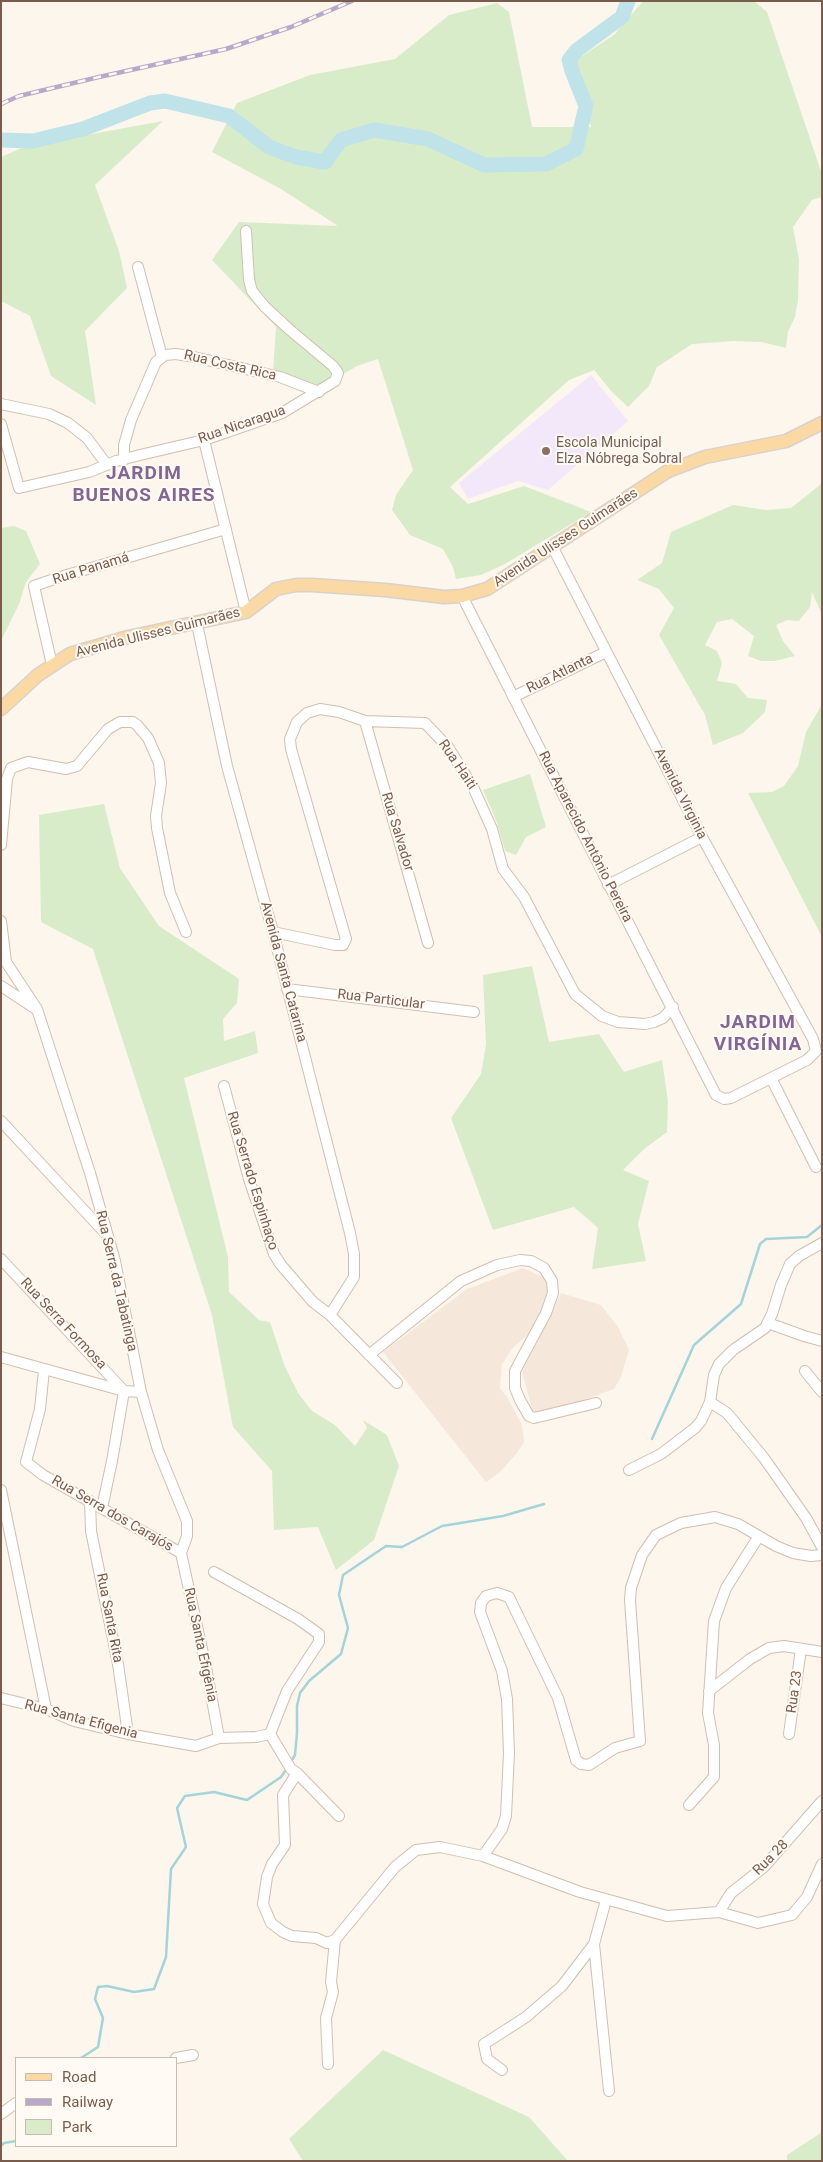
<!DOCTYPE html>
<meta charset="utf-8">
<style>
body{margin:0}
#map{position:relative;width:823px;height:2162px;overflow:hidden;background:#fdf6ec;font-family:Roboto,sans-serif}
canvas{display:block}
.frame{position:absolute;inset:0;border:2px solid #7a5c4d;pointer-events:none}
.legend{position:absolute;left:15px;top:2057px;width:162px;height:90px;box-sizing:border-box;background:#fffaf3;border:1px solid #cabbb1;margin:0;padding:6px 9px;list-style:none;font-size:15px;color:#7a5c4d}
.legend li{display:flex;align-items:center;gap:10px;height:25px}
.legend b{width:25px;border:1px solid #cabbb1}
</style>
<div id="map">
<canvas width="823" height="2162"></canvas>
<div class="frame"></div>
<ul class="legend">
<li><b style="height:6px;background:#fbd9a5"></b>Road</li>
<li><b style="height:6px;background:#b9a8c9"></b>Railway</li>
<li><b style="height:14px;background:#d8ecc9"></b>Park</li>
</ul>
</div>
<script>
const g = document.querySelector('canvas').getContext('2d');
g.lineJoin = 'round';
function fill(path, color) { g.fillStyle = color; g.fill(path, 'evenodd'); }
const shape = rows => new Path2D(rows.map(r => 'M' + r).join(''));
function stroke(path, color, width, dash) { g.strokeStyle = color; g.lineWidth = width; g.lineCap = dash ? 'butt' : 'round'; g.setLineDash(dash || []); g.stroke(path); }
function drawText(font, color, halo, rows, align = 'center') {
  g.font = font + ' Roboto,sans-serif'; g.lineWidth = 4; g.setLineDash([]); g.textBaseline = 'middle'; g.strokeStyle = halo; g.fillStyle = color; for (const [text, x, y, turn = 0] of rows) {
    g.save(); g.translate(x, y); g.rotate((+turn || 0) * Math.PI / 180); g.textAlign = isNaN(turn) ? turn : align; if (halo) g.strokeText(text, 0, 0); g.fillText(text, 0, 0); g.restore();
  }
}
const residential = shape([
 [523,1268,543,1277,548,1288,544,1306,531,1331,512,1349,502,1364,500,1388,507,1397,522,1425,524,1442,516,1454,499,1473,486,1482,383,1352,467,1289],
 [561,1293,601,1305,618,1327,629,1350,621,1377,614,1389,573,1404,533,1412,522,1372]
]);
const education = shape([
 [591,375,628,421,548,490,518,481,468,499,459,483]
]);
const green = shape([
 [643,1,754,1,767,12,822,174,822,197,812,200,793,227,799,259,798,300,795,317,788,331,786,348,761,342,734,341,692,344,657,367,649,386,628,407,612,392,594,370,569,380,450,487,468,504,524,486,591,512,505,564,481,575,456,579,453,567,443,549,410,535,392,510,396,495,413,470,378,359,357,366,317,390,273,372,276,327,212,260,239,222,338,226,281,189,212,152,237,103,310,75,395,59,449,15,497,3,509,12,532,127,591,127,576,60,615,34],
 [163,121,95,185,119,251,127,288,85,331,96,405,51,376,30,316,1,301,1,157,26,146],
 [821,484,822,615,812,592,810,607,799,621,787,620,776,625,783,641,795,656,775,661,761,661,748,656,754,636,732,619,717,622,705,645,717,651,722,663,717,681,736,684,748,698,767,700,765,712,743,733,713,745,705,715,659,635,674,608,659,589,637,580,662,563,671,532,733,505,766,510,791,508],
 [14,526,26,531,40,564,26,582,19,604,1,641,1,528],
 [822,704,822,937,748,793,772,792,784,786,798,766,806,732],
 [530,774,546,827,526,837,516,855,505,851,496,820,483,790],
 [104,804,120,868,159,926,239,979,237,1003,223,1019,224,1041,255,1031,258,1053,184,1078,228,1257,229,1292,259,1320,270,1322,285,1367,298,1393,312,1411,335,1425,355,1446,367,1428,363,1420,387,1435,399,1466,374,1540,336,1570,318,1527,274,1530,272,1471,233,1427,212,1315,93,949,41,922,39,815],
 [532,966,549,1042,599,1034,624,1072,662,1060,668,1101,667,1132,644,1149,623,1170,649,1181,638,1224,646,1261,592,1269,598,1228,574,1207,493,1230,451,1118,481,1074,486,1044,483,975],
 [383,2050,529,2117,568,2161,303,2161,289,2139],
 [822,2132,822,2161,787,2161,787,2155]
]);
const stream = shape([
 [652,1439,694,1345,741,1304,760,1244,766,1239,807,1237,822,1225],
 [290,1763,295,1755,297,1733,297,1706,300,1693,309,1681,341,1654,348,1628,339,1595,343,1575,386,1546,402,1547,442,1526,503,1516,544,1504],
 [81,2058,98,2047,103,2018,95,1999,98,1987,107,1986,134,1992,154,1989,166,1957,171,1869,186,1847,177,1808,185,1796,214,1792,247,1800,281,1777,287,1768],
 [1,2146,4,2143,16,2141]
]);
const river = shape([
 [1,140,33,141,83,129,150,103,165,101,229,116,269,147,296,157,325,162,341,140,374,130,428,139,484,165,546,164,576,149,586,106,572,71,569,60,577,50,622,17,628,1]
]);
const minor = shape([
 [138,267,162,357],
 [1,404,49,414,68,423,87,438,107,465],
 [1,424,19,488,89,472,116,461,140,455,204,440,282,413,335,381,338,373,333,366,290,330,265,307,252,291,249,280,246,231],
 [204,440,246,612],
 [124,460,124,445,131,420,156,362,165,355,176,354,194,357,280,377,319,392],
 [462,596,716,1095,724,1099,731,1098,807,1060,816,1051,813,1039,702,837,552,546],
 [197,624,227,766,273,932,350,1233,354,1254,354,1277,330,1315],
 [52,665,34,586,60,577,226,529],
 [513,697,606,652],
 [365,721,428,943],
 [1,845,7,779,11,768,28,762,66,769,77,766,108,729,120,722,133,722,137,725,148,738,159,763,161,783,156,816,157,828,170,893,186,932],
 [608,885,702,837],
 [1,921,6,962,37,1009,90,1173,115,1261,141,1392,158,1450,187,1521,187,1536,181,1553],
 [273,932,335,945,343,945,346,939,291,749,290,739,297,722,307,713,320,709,339,712,365,721,425,723,448,747,473,787,492,829,503,869,524,897,575,994,602,1016,618,1022,645,1024,654,1022,663,1018,673,1007],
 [1,986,36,1009],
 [287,989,474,1012],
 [771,1078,816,1167],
 [224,1086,249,1179,274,1254,281,1265,313,1302,330,1315,397,1383],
 [1,1121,107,1235],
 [1,1259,124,1391,112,1461,102,1508],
 [768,1323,804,1336,822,1341],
 [369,1355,461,1281,497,1265,520,1260,531,1261,544,1268,552,1281,553,1293,546,1313,515,1371,515,1388,520,1400,529,1416,534,1418,596,1403],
 [1,1357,124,1391,141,1392],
 [44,1370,40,1409,26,1462,43,1475,181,1553],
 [805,1371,822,1392],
 [710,1402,727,1413,764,1458,806,1518,822,1547],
 [629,1470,661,1454,695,1428,701,1421,710,1402,714,1375,719,1364,733,1350,765,1328,772,1314,781,1285,790,1264,799,1256,822,1243],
 [1,1490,46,1709],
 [90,1501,91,1531,118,1664,128,1734],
 [181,1553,206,1667,219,1738],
 [214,1572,298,1619,319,1634,319,1642,287,1691,270,1734],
 [709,1691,750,1659,769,1648,784,1646,822,1652],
 [1,1698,46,1709,74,1721,128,1734,196,1746,219,1738,256,1737,270,1734],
 [270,1734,291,1769,297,1773,339,1816],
 [789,1734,801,1649],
 [297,1773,283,1795,285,1845,272,1864,267,1877,263,1904,271,1923,283,1932,292,1936,316,1938,327,1943,335,1940,395,1867,416,1850,440,1847,483,1856,580,1892,667,1916,719,1912,758,1923,792,1915,807,1897,822,1864],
 [689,1805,714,1777,714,1745,708,1713,714,1621,726,1588,759,1536],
 [483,1856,502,1829,506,1816,509,1753,507,1699,502,1671,480,1612,481,1603,486,1596,497,1593,509,1597,558,1698,576,1760,581,1764,589,1765,615,1748,640,1741,630,1600,631,1588,642,1555,656,1535,681,1523,715,1517,738,1524,776,1546,793,1553,811,1556,822,1555],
 [606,1900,594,1944,609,2091],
 [719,1912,731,1893,764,1867,822,1801],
 [176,2058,193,2055],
 [328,2064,326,2018,333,1992,331,1982,335,1940],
 [502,2070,487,2059,484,2044,526,2017,562,1986,594,1944],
 [1,2114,16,2103]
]);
const major = shape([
 [1,709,38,675,70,654,128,637,246,612,276,589,296,585,312,585,385,590,444,597,462,596,487,589,668,471,705,457,786,441,822,423]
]);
const rail = shape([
 [1,104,19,96,99,77,226,49,291,27,352,1]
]);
const markers = [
 [546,451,5,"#8d6e63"]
];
const streetNames = [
 ["Rua Costa Rica",230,366,13],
 ["Rua Nicaragua",242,425,-19],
 ["Avenida Ulisses Guimarães",566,538,-33],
 ["Rua Panamá",91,569,-17],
 ["Avenida Ulisses Guimarães",158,633,-14],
 ["Rua Atlanta",560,674,-26],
 ["Rua Haiti",457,765,56],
 ["Avenida Virginia",680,794,63],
 ["Rua Salvador",397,832,73],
 ["Rua Aparecido Antônio Pereira",585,837,63],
 ["Avenida Santa Catarina",283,972,75],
 ["Rua Particular",381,1000,7],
 ["Rua Serrado Espinhaço",252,1181,73],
 ["Rua Serra da Tabatinga",116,1281,77],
 ["Rua Serra Formosa",63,1324,47],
 ["Rua Serra dos Carajós",112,1514,30],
 ["Rua Santa Rita",109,1618,79],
 ["Rua Santa Efigênia",200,1645,78],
 ["Rua 23",795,1692,-82],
 ["Rua Santa Efigenia",81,1720,15],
 ["Rua 28",771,1858,-45]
];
const educationNames = [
 ["Escola Municipal",556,443],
 ["Elza Nóbrega Sobral",556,459]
];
const districtNames = [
 ["JARDIM",144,474],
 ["BUENOS AIRES",144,496],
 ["JARDIM",758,1023],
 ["VIRGÍNIA",758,1045]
];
fill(residential, '#f5e8da');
fill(education, '#f3e8fa');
fill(green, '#d8ecc9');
stroke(stream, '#a5d3da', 2.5);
stroke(river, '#bfe3e8', 15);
stroke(minor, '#d1beb0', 12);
stroke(major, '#dad1cd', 15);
stroke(minor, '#fff', 10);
stroke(major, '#fbd9a5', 12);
stroke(rail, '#b9a8c9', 4.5);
stroke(rail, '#fffaf3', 2.5, [8]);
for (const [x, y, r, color] of markers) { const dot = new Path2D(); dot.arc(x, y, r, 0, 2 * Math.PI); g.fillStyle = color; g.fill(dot); stroke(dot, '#fffaf3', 2); }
drawText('14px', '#7a5c4d', '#fffaf3', streetNames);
drawText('14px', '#785e54', '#fffaf3', educationNames, 'left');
g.letterSpacing = '1px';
drawText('bold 19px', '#846695', '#fffaf3', districtNames);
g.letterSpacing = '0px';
</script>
